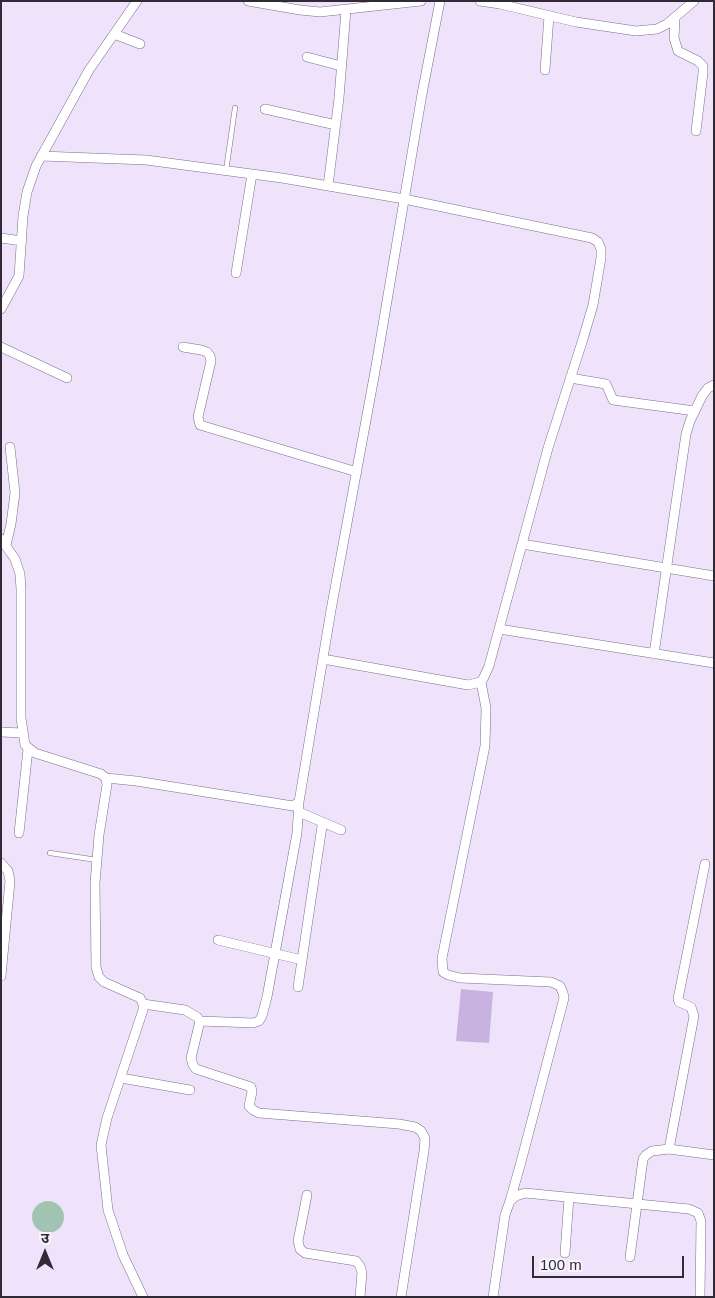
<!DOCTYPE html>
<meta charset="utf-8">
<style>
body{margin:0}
#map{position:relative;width:715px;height:1298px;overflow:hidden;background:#efe3fc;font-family:Arial,"Noto Sans Devanagari",sans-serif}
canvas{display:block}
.frame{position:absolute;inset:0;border:2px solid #302a36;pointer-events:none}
.north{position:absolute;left:20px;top:1228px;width:50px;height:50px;-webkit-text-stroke:4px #f7f4fb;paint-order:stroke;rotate:0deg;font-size:14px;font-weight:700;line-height:20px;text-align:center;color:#302a36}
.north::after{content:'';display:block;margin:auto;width:18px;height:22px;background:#302a36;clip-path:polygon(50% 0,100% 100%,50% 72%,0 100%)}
.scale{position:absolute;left:532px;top:1256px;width:152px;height:22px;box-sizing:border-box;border:2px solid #302a36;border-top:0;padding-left:6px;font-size:15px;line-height:18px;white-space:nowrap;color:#302a36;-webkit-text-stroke:4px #f7f4fb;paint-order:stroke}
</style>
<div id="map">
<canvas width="715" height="1298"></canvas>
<div class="frame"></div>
<div class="north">उ</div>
<div class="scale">100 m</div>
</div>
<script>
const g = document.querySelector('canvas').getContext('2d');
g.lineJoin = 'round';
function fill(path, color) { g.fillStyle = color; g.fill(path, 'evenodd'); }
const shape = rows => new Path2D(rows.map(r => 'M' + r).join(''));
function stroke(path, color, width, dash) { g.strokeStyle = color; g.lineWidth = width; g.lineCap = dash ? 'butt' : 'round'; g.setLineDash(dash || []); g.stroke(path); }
const green = shape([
 [461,989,493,992,489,1043,456,1041]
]);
const building = shape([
 '32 1217a16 16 0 1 1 32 0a16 16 0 1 1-32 0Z'
]);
const service = shape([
 [226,171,235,108],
 [50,853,97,860]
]);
const minor = shape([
 [248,1,300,10,320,12,421,1],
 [480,1,500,4,576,22,636,31,657,29,667,24,694,1],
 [675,18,674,38,678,51,698,61,703,66,703,73,696,131],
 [114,34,140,44],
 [307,57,341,66],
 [545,70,549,16],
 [265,109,336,125],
 [41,156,146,160,282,178,404,199,592,238,598,242,601,249,601,258,593,305,583,339,548,448,489,666,484,677,481,682,468,685,323,659],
 [328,186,339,98,346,10],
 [1,238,22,241],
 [236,273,252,174],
 [1,309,19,276,23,216,27,192,36,166,89,70,137,1],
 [1,347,67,378],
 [183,347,201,350,207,352,210,356,211,361,198,417,200,425,357,472],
 [570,378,606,384,613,400,695,411],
 [1,539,15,559,20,574,21,589,21,718,25,745,35,753,101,774,106,778,107,785,99,835,95,883,96,967,99,977,104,982,140,998,143,1004,143,1010,107,1118,101,1145,108,1210,123,1255,143,1297],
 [522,544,714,576],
 [6,545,11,524,15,493,10,447],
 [499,629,714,663],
 [654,654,686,434,690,421,702,396,708,388,714,385],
 [481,682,486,708,485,746,442,958,443,972,448,975,460,978,551,982,560,986,563,993,564,998,521,1162,510,1201],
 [1,732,22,733],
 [106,778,136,781,293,806,299,802,331,610,376,366,422,94,440,1],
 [299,812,341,830],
 [19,833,28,749],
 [1,863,8,871,10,881,1,976],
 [218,940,302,960],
 [298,987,322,826],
 [143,1004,185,1010,197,1017,200,1021,191,1058,193,1065,196,1069,251,1087,252,1092,249,1106,253,1110,259,1113,399,1124,415,1127,421,1131,425,1138,424,1151,401,1297],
 [200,1021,253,1023,259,1021,262,1016,267,997,297,833,299,802],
 [121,1078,190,1090],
 [669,1149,694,1016,691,1007,679,1002,678,999,705,864],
 [307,1195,298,1241,300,1249,305,1253,356,1261,360,1266,362,1273,360,1297],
 [565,1253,569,1197],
 [630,1257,643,1159,646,1155,652,1151,669,1149,714,1155],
 [493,1297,505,1215,510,1201,516,1196,525,1193,689,1209,698,1213,701,1221,700,1297]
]);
fill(green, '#c8b2df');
fill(building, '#a1c4b2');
stroke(service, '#7b6d89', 5.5);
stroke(minor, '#7b6d89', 10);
stroke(service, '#fff', 4.5);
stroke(minor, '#fff', 9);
</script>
